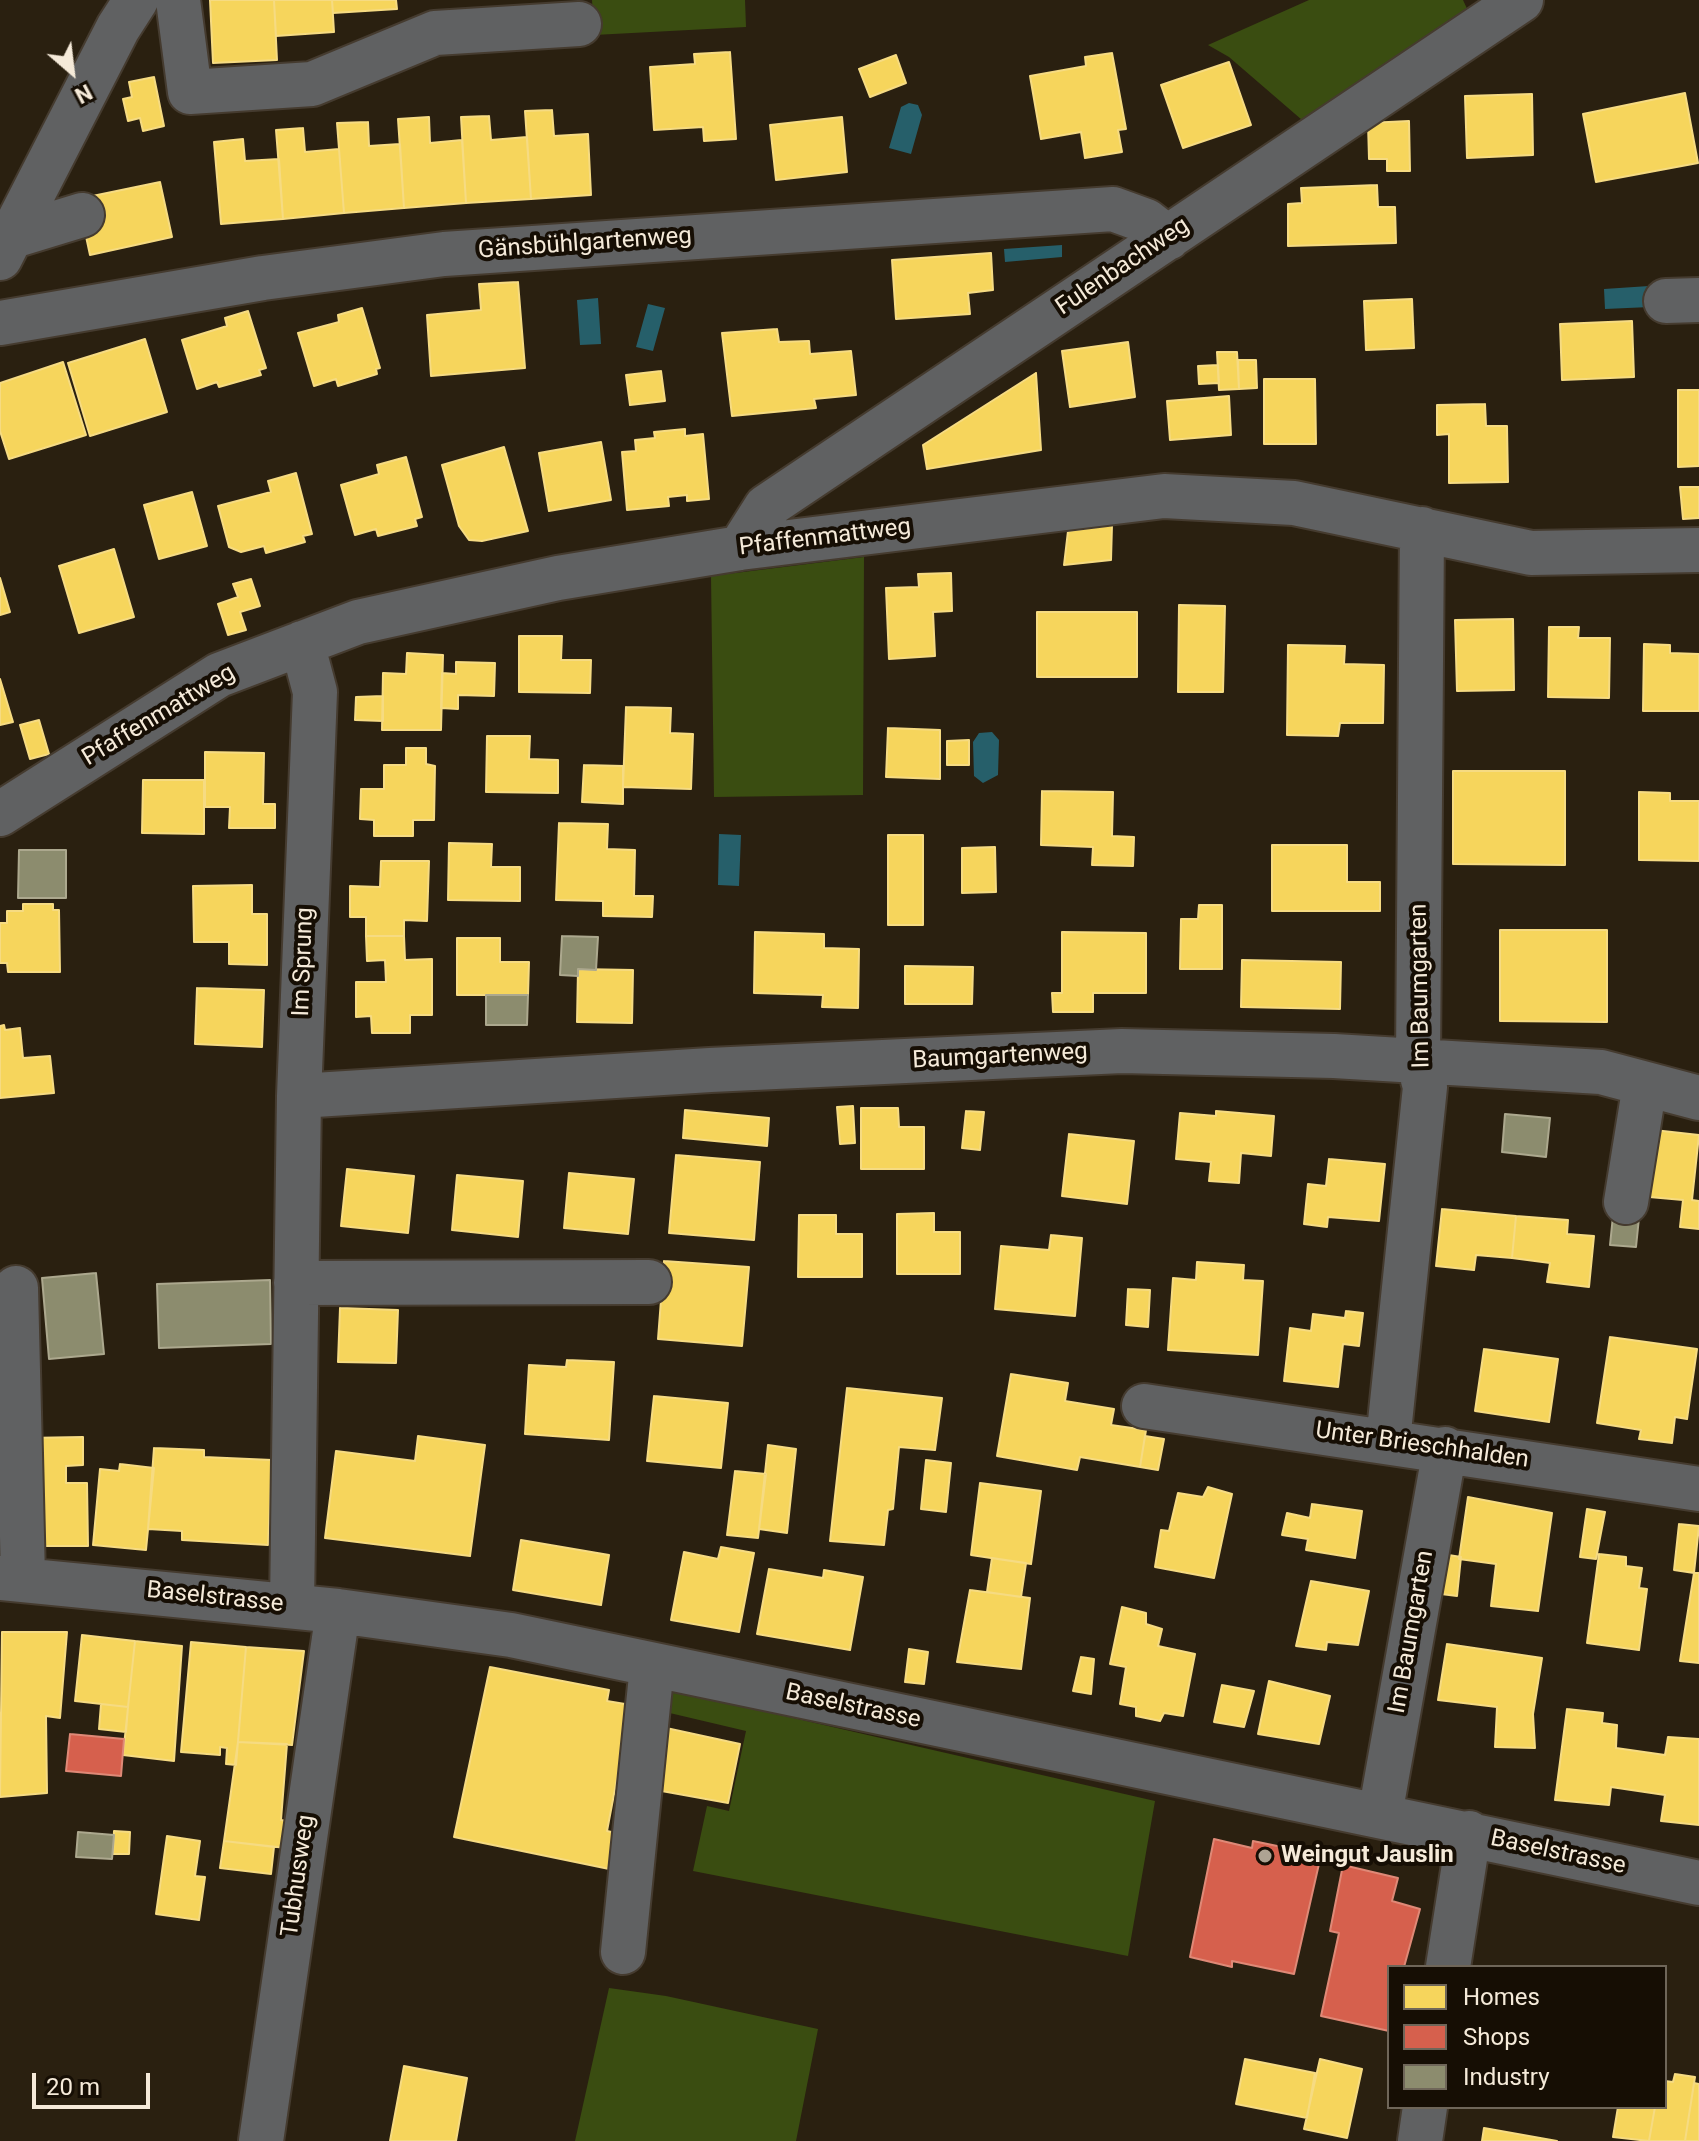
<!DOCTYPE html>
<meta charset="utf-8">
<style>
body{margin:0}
#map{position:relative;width:1699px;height:2141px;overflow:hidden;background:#2a2010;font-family:Roboto,sans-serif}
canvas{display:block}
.legend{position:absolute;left:1387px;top:1965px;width:280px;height:144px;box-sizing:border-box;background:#160e04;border:2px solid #6f6659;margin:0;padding:10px 14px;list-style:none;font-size:24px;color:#f5ead9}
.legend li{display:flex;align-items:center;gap:16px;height:40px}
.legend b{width:40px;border:2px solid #6f6659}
.north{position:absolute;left:32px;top:32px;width:80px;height:80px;-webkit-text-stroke:6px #160e04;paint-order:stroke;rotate:152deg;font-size:22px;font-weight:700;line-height:32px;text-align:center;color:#f5ead9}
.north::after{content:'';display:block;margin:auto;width:28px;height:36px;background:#f5ead9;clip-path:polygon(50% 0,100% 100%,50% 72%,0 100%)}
.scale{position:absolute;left:32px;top:2073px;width:118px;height:36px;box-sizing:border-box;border:4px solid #f5ead9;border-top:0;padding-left:10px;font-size:24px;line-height:28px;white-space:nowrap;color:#f5ead9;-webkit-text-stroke:6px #160e04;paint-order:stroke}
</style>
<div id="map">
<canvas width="1699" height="2141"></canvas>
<ul class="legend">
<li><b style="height:22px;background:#f6d55c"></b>Homes</li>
<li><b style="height:22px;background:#d6604d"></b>Shops</li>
<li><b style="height:22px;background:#8c8c6e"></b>Industry</li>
</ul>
<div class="north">N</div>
<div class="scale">20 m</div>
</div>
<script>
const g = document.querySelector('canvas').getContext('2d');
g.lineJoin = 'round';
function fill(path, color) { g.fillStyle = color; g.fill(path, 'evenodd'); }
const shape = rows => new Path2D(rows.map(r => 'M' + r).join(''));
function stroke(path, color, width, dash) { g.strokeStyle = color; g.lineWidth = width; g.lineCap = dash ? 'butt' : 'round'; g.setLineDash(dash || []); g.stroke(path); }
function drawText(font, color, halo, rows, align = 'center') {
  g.font = font + ' Roboto,sans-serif'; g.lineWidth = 8; g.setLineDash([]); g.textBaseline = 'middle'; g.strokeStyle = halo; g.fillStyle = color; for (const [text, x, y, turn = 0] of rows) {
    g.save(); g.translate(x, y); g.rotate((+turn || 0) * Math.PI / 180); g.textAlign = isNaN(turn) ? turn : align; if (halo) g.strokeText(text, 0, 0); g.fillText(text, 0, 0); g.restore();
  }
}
const green = shape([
 [592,0,745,0,746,27,594,35],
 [1309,0,1463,0,1470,15,1309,126,1229,57,1208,45],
 [864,557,863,795,714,797,711,576],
 [663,1688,1155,1801,1128,1956,693,1871,707,1806,729,1811,746,1731,657,1710],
 [609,1988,666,1996,818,2029,796,2141,575,2141]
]);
const water = shape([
 [909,103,918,105,922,115,911,154,889,148,901,107],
 [1062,245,1062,257,1005,262,1004,249],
 [1649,286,1650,307,1605,309,1604,289],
 [598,298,601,344,580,345,577,300],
 [648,304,665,308,653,351,636,347],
 [992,732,999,740,998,775,983,783,974,776,973,742,979,733],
 [719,834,741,835,739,886,718,885]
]);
const homes = shape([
 [210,0,274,0,277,60,213,63,210,0],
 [274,0,332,0,334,32,276,36,274,0],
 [332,0,396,0,397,9,333,13,332,0],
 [730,52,736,139,704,141,703,127,654,130,650,67,695,64,694,54,730,52],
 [1112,53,1126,129,1118,130,1122,152,1085,158,1081,132,1041,139,1030,76,1086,66,1085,57,1112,53],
 [896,55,906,83,870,97,859,69,896,55],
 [1229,62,1251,125,1183,148,1161,85,1229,62],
 [154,77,164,126,143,131,140,118,128,121,123,99,132,97,129,82,154,77],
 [1685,93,1698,163,1596,182,1583,114,1685,93],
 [1532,94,1533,155,1467,158,1465,96,1532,94],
 [552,110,554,136,588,134,591,195,531,199,525,111,552,110],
 [489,116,491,140,527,137,531,199,466,203,461,117,489,116],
 [429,117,430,143,462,140,466,203,404,208,398,119,429,117],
 [842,117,847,172,776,180,770,125,842,117],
 [1409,121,1410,171,1387,171,1387,159,1369,159,1368,123,1409,121],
 [368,122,369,146,400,144,404,208,344,213,337,123,368,122],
 [303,128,305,152,339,149,344,213,283,219,276,130,303,128],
 [243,139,245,161,279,159,283,219,221,224,214,142,243,139],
 [160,182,172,237,90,255,78,199,160,182],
 [1377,185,1378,207,1395,207,1396,243,1288,246,1288,204,1302,203,1301,188,1377,185],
 [991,253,993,290,968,293,970,314,896,319,892,260,991,253],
 [518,282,525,368,431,376,427,315,481,310,479,284,518,282],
 [1412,299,1414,348,1366,350,1364,301,1412,299],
 [362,308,380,368,376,369,377,374,338,386,336,379,314,386,298,333,339,322,338,315,362,308],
 [248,311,266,368,259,370,261,375,219,387,217,382,197,389,182,340,227,326,225,318,248,311],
 [1632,321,1634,377,1562,380,1560,324,1632,321],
 [777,329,779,342,809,341,810,354,851,351,856,395,814,399,816,408,732,416,722,333,777,329],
 [145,339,167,412,90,436,68,363,145,339],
 [1128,342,1135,397,1070,407,1062,351,1128,342],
 [1217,352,1237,352,1239,389,1219,390,1217,352],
 [1238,360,1256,360,1257,388,1239,389,1238,360],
 [63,362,86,435,9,459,0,431,0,383,63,362],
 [1218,365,1219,383,1199,384,1198,366,1218,365],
 [661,371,665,401,630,405,626,375,661,371],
 [1036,373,1041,450,927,469,923,445,1036,373],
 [1264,379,1315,379,1316,444,1264,444,1264,379],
 [1678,390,1699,390,1699,466,1678,467,1678,390],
 [1229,396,1231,435,1170,440,1167,401,1229,396],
 [1485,404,1486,426,1507,426,1508,482,1449,483,1449,434,1437,435,1437,405,1485,404],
 [685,429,685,436,703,434,709,499,687,501,687,495,668,497,669,506,627,510,622,452,636,451,635,440,655,438,654,432,685,429],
 [601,442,611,500,549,511,539,453,601,442],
 [504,447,528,531,482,541,469,540,459,526,442,465,504,447],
 [406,457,422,517,415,519,417,526,378,536,376,529,355,535,341,485,379,474,377,465,406,457],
 [296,473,312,534,303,536,305,542,266,553,264,546,241,552,229,547,218,506,271,492,268,481,296,473],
 [1680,487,1699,487,1699,518,1683,519,1680,487],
 [192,492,207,546,159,559,144,505,192,492],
 [1112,525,1111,560,1064,565,1068,531,1112,525],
 [114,549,134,617,79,633,59,566,114,549],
 [951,573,952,611,933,612,935,656,889,659,886,588,919,587,918,574,951,573],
 [0,578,10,612,0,615,0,578],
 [251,579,260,606,240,612,246,630,228,635,218,604,238,597,233,584,251,579],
 [1179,605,1225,606,1223,692,1178,692,1179,605],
 [1037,612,1137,612,1137,677,1037,677,1037,612],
 [1513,619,1514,690,1457,691,1455,620,1513,619],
 [1549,627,1579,627,1578,638,1610,638,1609,698,1548,697,1549,627],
 [519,636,562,636,561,660,591,660,590,693,519,692,519,636],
 [1644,644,1670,645,1670,653,1699,654,1699,711,1643,711,1644,644],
 [1288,645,1345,646,1344,664,1384,665,1383,723,1340,723,1338,736,1287,735,1288,645],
 [407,653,443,655,441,730,382,730,383,673,406,674,407,653],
 [456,662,495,663,494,696,458,695,458,709,441,708,442,673,456,674,456,662],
 [0,679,13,722,0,725,0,679],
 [383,696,383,721,355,720,356,697,383,696],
 [626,707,671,708,670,733,693,734,691,789,623,787,626,707],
 [39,720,49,754,30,759,20,725,39,720],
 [888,728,940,730,940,779,886,777,888,728],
 [487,736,530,736,529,759,558,760,558,793,486,792,487,736],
 [969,740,969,765,947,765,947,741,969,740],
 [406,748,426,748,426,764,435,766,434,820,413,820,413,836,374,836,374,820,360,819,361,789,384,789,384,765,406,765,406,748],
 [205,752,264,753,263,804,275,804,275,828,229,828,230,807,205,807,205,752],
 [584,765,623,766,623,804,582,802,584,765],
 [1453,771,1565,771,1565,865,1453,864,1453,771],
 [143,780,204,780,204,834,142,833,143,780],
 [1042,791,1113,792,1112,836,1134,837,1133,866,1092,865,1093,847,1041,845,1042,791],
 [1639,792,1670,793,1670,801,1699,801,1699,861,1639,860,1639,792],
 [559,823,608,824,607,849,635,850,634,896,653,896,652,917,603,916,603,901,556,900,559,823],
 [888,835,923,835,923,925,888,925,888,835],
 [449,843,492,844,491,867,520,867,520,901,448,900,449,843],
 [1272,845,1347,845,1347,882,1380,882,1380,911,1272,911,1272,845],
 [995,847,996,892,962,893,962,848,995,847],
 [381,861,429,861,427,921,404,920,404,936,366,936,366,917,350,917,350,886,380,887,381,861],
 [252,885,252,914,267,914,267,965,229,964,229,942,194,942,193,886,252,885],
 [23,904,53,904,53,910,59,910,60,972,8,972,7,963,0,963,0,923,7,923,7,911,23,911,23,904],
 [1199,905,1222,905,1222,969,1180,969,1181,919,1198,919,1199,905],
 [1500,930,1607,930,1607,1022,1500,1021,1500,930],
 [755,932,824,934,824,948,859,949,858,1008,822,1007,823,995,754,993,755,932],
 [1062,932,1146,933,1146,993,1093,993,1093,1012,1053,1012,1052,993,1062,993,1062,932],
 [366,936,404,936,405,960,432,959,432,1015,410,1015,410,1033,372,1033,371,1016,356,1017,356,982,386,982,385,960,367,961,366,936],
 [457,938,500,938,500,962,529,962,528,995,457,995,457,938],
 [1242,960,1341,962,1340,1009,1241,1007,1242,960],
 [905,966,973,967,972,1004,905,1004,905,966],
 [578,969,633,970,632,1023,577,1022,578,969],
 [197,988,264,990,262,1047,195,1044,197,988],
 [4,1025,5,1030,20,1028,23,1058,50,1056,54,1093,0,1098,0,1026,4,1025],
 [853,1106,855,1143,840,1144,837,1107,853,1106],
 [861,1108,898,1108,899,1127,924,1127,924,1169,861,1169,861,1108],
 [685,1110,769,1118,767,1146,683,1138,685,1110],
 [966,1111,984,1112,980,1150,962,1148,966,1111],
 [1216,1111,1274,1116,1271,1156,1241,1153,1239,1183,1209,1181,1211,1162,1176,1159,1180,1113,1216,1116,1216,1111],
 [1645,1129,1699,1135,1692,1200,1699,1201,1699,1229,1680,1227,1683,1200,1638,1196,1645,1129],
 [1069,1134,1134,1141,1127,1204,1062,1196,1069,1134],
 [676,1155,760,1162,754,1240,669,1233,676,1155],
 [1329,1159,1385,1164,1379,1221,1328,1217,1327,1227,1304,1224,1308,1184,1326,1186,1329,1159],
 [347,1169,414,1176,408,1233,341,1226,347,1169],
 [569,1173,634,1179,628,1234,564,1228,569,1173],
 [457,1175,523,1181,518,1237,452,1230,457,1175],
 [1442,1209,1516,1216,1512,1258,1476,1255,1474,1270,1436,1266,1442,1209],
 [934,1213,934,1232,960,1232,960,1274,897,1274,897,1214,934,1213],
 [799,1215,836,1215,836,1234,862,1234,862,1277,798,1277,799,1215],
 [1516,1216,1568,1220,1567,1234,1594,1236,1589,1287,1547,1282,1550,1263,1512,1258,1516,1216],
 [1051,1235,1082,1238,1075,1316,995,1309,1001,1246,1049,1250,1051,1235],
 [664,1261,749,1267,742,1346,658,1339,664,1261],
 [1197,1262,1244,1265,1243,1280,1263,1281,1258,1355,1168,1350,1173,1278,1196,1280,1197,1262],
 [1128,1289,1150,1290,1148,1327,1126,1325,1128,1289],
 [340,1308,398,1310,396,1363,338,1362,340,1308],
 [1346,1311,1363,1313,1359,1346,1343,1344,1338,1387,1284,1381,1290,1328,1311,1331,1313,1314,1345,1318,1346,1311],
 [1610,1337,1697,1349,1687,1419,1675,1417,1672,1443,1639,1439,1641,1430,1597,1423,1610,1337],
 [1484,1349,1558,1359,1549,1422,1475,1411,1484,1349],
 [567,1360,614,1362,609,1440,525,1434,529,1365,566,1367,567,1360],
 [1011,1374,1068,1383,1065,1401,1114,1409,1111,1425,1146,1430,1140,1467,1080,1457,1077,1470,997,1456,1011,1374],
 [847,1388,942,1398,935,1450,899,1447,893,1509,888,1510,884,1545,830,1541,847,1388],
 [654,1396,728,1403,721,1468,647,1461,654,1396],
 [418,1436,485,1445,470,1556,325,1538,336,1451,415,1461,418,1436],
 [1145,1436,1164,1439,1158,1470,1140,1467,1145,1436],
 [83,1437,83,1465,66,1466,66,1483,87,1483,88,1546,27,1546,26,1438,83,1437],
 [768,1445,796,1449,787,1533,759,1529,768,1445],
 [154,1448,204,1450,204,1457,272,1460,268,1545,182,1540,182,1531,148,1529,154,1448],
 [926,1460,951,1463,946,1512,921,1509,926,1460],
 [120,1464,154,1468,146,1550,93,1545,100,1469,119,1471,120,1464],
 [735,1471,766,1474,758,1538,727,1535,735,1471],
 [980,1483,1041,1491,1031,1564,971,1555,980,1483],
 [1208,1487,1232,1494,1214,1578,1155,1567,1161,1530,1169,1531,1178,1493,1203,1497,1208,1487],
 [1468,1497,1552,1513,1538,1611,1491,1606,1496,1564,1459,1559,1468,1497],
 [1312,1504,1362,1511,1355,1558,1306,1550,1308,1539,1282,1535,1287,1513,1310,1518,1312,1504],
 [1587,1509,1605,1512,1596,1559,1580,1557,1587,1509],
 [1679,1524,1699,1526,1694,1573,1674,1570,1679,1524],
 [521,1540,609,1555,601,1605,513,1590,521,1540],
 [721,1547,754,1553,739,1632,671,1620,684,1552,718,1559,721,1547],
 [1430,1552,1461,1557,1457,1596,1425,1592,1430,1552],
 [1599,1554,1626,1557,1626,1566,1642,1568,1639,1588,1647,1589,1639,1650,1587,1643,1599,1554],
 [992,1558,1026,1563,1021,1597,987,1592,992,1558],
 [769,1569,823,1578,824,1570,863,1577,850,1650,757,1634,769,1569],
 [1694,1573,1699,1573,1699,1663,1680,1661,1694,1573],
 [1311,1581,1369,1591,1358,1645,1327,1642,1326,1650,1296,1646,1311,1581],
 [970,1590,1030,1598,1021,1669,957,1662,970,1590],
 [1122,1607,1146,1613,1146,1624,1162,1629,1158,1646,1195,1654,1183,1716,1164,1713,1160,1721,1136,1716,1136,1707,1120,1704,1126,1667,1110,1664,1122,1607],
 [2,1632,67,1632,60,1718,46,1716,47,1793,0,1797,2,1632],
 [82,1635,135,1641,128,1707,75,1701,82,1635],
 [135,1641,182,1646,174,1761,123,1755,135,1641],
 [191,1642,246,1647,236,1765,226,1764,227,1748,220,1747,220,1755,181,1752,191,1642],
 [1447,1644,1542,1658,1533,1714,1535,1748,1495,1747,1497,1707,1438,1700,1447,1644],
 [246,1647,304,1651,292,1745,238,1742,246,1647],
 [909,1649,928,1652,924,1684,905,1682,909,1649],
 [1081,1657,1094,1659,1091,1694,1073,1691,1081,1657],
 [490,1667,609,1690,607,1701,631,1705,607,1831,621,1834,614,1870,454,1837,490,1667],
 [1269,1681,1330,1696,1319,1744,1258,1734,1269,1681],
 [1222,1685,1254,1691,1244,1727,1214,1722,1222,1685],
 [101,1704,128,1707,126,1732,99,1729,101,1704],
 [1567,1709,1603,1713,1602,1723,1617,1725,1616,1748,1665,1755,1668,1737,1699,1739,1699,1825,1661,1821,1665,1795,1611,1787,1609,1805,1555,1800,1567,1709],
 [657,1726,740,1744,728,1803,645,1788,657,1726],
 [238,1742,287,1744,281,1820,288,1821,286,1848,224,1841,238,1742],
 [114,1831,130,1832,129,1854,113,1854,114,1831],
 [167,1836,200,1841,195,1876,205,1877,199,1920,156,1914,167,1836],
 [224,1841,274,1847,271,1874,220,1868,224,1841],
 [1245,2059,1315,2073,1307,2118,1236,2104,1245,2059],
 [1320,2059,1362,2069,1347,2138,1304,2129,1320,2059],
 [404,2066,467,2078,456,2141,390,2141,404,2066],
 [1675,2074,1695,2077,1685,2141,1649,2141,1655,2107,1665,2107,1665,2081,1673,2082,1675,2074],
 [1694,2083,1699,2084,1699,2141,1685,2141,1694,2083],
 [1618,2107,1655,2107,1649,2141,1613,2137,1618,2107],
 [1484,2128,1557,2141,1482,2141,1484,2128]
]);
const shops = shape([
 [70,1734,124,1739,121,1776,66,1771,70,1734],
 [1214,1839,1252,1848,1253,1841,1321,1855,1294,1974,1232,1961,1232,1967,1190,1957,1214,1839],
 [1343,1865,1398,1878,1392,1901,1420,1909,1404,1967,1389,1967,1389,2031,1321,2016,1339,1933,1330,1931,1343,1865]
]);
const industry = shape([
 [19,850,66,850,66,898,18,898,19,850],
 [562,936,598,937,596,970,578,969,578,976,560,975,562,936],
 [486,995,528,995,527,1025,486,1025,486,995],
 [1505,1114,1550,1118,1546,1157,1502,1152,1505,1114],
 [1614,1206,1640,1208,1636,1247,1610,1245,1614,1206],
 [96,1273,104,1354,49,1359,42,1278,96,1273],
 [270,1280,271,1344,159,1348,157,1284,270,1280],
 [78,1832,114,1835,112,1859,76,1857,78,1832]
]);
const minor = shape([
 [178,0,190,92,312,84,435,33,579,24],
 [10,237,82,215],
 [0,258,118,28,136,0],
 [1666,301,1699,300],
 [0,323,263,278,444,254,1113,209,1146,221,1168,238],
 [740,548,766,507,1521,0],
 [0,814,219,675,358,622,558,578,740,548,1164,496,1294,503,1531,553,1699,550],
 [299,1096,710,1070,1122,1051,1334,1056,1601,1072,1699,1098],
 [1626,1202,1645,1084],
 [296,1283,649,1282],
 [16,1288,23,1578],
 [1144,1406,1699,1489],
 [1388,1441,1425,1087,1418,1061,1422,529],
 [0,1578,338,1611,511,1635,1699,1883],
 [292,1606,299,1096,315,692,302,643],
 [1380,1815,1445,1449],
 [623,1952,652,1666],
 [1448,1967,1469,1833],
 [261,2141,338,1611],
 [1420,2141,1425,2107]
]);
const markers = [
 [1265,1856,8,"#aea393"]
];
const streetNames = [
 ["Gänsbühlgartenweg",585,244,-4],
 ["Fulenbachweg",1123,267,-34],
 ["Pfaffenmattweg",825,538,-7],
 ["Pfaffenmattweg",159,716,-31],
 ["Im Sprung",304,962,-88],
 ["Im Baumgarten",1421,986,-91],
 ["Baumgartenweg",1000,1057,-3],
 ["Unter Brieschhalden",1422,1446,8],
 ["Baselstrasse",215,1598,6],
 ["Im Baumgarten",1412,1632,-80],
 ["Baselstrasse",853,1707,12],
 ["Baselstrasse",1558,1853,12],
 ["Tubhusweg",299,1876,-82]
];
const poiNames = [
 ["Weingut Jauslin",1281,1856]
];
fill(green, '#3a4d11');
fill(water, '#265f6a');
fill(homes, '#f6d55c');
stroke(homes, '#f6db82', 2);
fill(shops, '#d6604d');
stroke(shops, '#df8977', 2);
fill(industry, '#8c8c6e');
stroke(industry, '#aca88e', 2);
stroke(minor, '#453b2f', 48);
stroke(minor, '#606162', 44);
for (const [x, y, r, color] of markers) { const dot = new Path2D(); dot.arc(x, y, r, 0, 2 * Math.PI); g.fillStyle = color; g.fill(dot); stroke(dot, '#160e04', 3); }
drawText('24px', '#f5ead9', '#160e04', streetNames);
drawText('bold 24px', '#f5ead9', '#160e04', poiNames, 'left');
</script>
